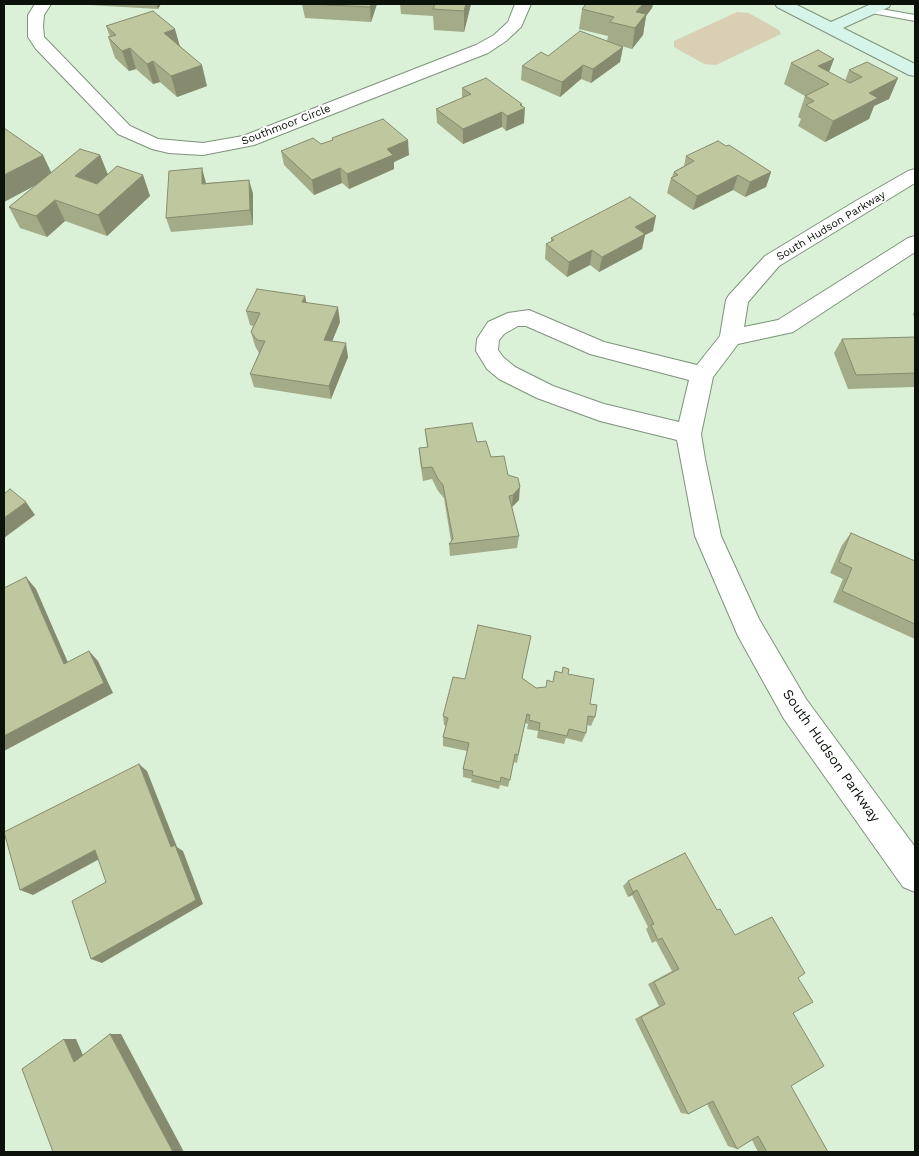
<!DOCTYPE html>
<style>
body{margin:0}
#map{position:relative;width:919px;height:1156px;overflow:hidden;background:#daf1d7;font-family:"Work Sans",sans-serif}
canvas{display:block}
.frame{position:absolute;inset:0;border:5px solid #0a1209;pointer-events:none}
</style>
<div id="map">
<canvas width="919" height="1156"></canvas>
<div class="frame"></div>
</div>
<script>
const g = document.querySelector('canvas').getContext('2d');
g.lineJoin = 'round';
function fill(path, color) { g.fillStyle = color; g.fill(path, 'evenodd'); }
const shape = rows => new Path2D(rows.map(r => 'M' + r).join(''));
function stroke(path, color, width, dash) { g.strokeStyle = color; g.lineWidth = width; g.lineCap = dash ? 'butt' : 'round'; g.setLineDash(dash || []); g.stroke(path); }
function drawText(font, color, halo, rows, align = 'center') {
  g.font = font + ' "Work Sans",sans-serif'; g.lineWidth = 4; g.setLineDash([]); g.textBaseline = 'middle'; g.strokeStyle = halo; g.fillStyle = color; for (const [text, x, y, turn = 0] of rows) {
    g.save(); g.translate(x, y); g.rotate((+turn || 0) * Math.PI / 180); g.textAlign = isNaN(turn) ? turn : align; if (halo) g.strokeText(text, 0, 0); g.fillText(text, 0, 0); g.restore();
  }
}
const green = shape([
 [737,12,749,13,779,30,781,34,716,65,704,64,674,47,674,41]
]);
const lane = shape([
 [870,7,915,15,915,21,866,12,865,10,866,8,870,7]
]);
const street = shape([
 [35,4,51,4,44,15,43,26,44,37,48,41,130,126,158,139,203,143,243,136,476,45,494,35,508,22,515,4,531,4,521,27,506,41,488,53,254,145,203,155,169,153,152,149,118,134,36,49,28,37,28,15,35,4],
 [915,169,915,183,779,266,748,302,744,327,778,320,908,238,915,236,915,252,793,332,738,344,713,377,701,434,705,459,721,536,759,619,806,699,915,847,915,892,903,887,784,719,738,636,695,536,677,440,600,421,537,398,499,379,487,369,476,351,477,339,488,322,508,313,529,310,604,342,697,365,720,336,726,300,729,295,765,256,854,202,908,171,915,169],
 [518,326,526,326,590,354,689,380,679,422,604,404,553,386,515,367,503,357,498,350,499,340,504,334,518,326]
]);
const secondary = shape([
 [775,4,795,4,831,22,871,4,891,4,889,7,843,28,915,64,915,76,909,75,777,7,775,4]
]);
const wall = shape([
 [88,4,161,4,158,9,89,5],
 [228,4,247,4,247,5],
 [302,4,377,4,371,22,305,18],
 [400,4,471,4,464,32,434,30,433,16,401,14],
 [586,4,653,4,652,8,646,16,643,35,632,49,621,46,623,47,620,62,591,83,581,79,560,97,521,80,522,66,548,56,607,41,608,36,579,29,582,9],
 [106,26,180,46,207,86,177,97,160,82,153,84,136,69,129,71,115,58,108,37,110,37],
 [791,63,829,72,845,81,849,70,898,78,889,99,874,106,869,119,825,142,798,126,801,119,798,117,805,96,784,84],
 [462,88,522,104,524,123,506,131,502,127,463,144,437,123,436,109,462,98],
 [332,138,409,155,394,162,394,169,349,189,342,183,314,195,284,165,281,151,321,144,332,140],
 [100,155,108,174,143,175,150,196,107,236,65,221,47,237,20,228,9,207,37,184,4,202,51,173],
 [686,156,771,172,766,187,745,197,733,190,693,210,667,193,671,178,672,177,674,172,684,166],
 [249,180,253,194,253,225,171,232,166,218,206,183],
 [653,231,645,235,642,249,599,272,590,265,567,277,545,259,546,244,551,242,551,238],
 [305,296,306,303,340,322,332,341,348,357,331,399,254,387,250,374,259,353,255,346,251,332,253,326,250,325,246,311],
 [915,310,915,320,913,314],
 [915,337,915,390,914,387,848,389,834,353,842,339],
 [425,429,477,442,508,475,519,500,512,507,519,536,517,548,450,556,449,544,451,541,444,498,438,491,432,479,423,481,420,461,419,448,427,447],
 [851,533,915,561,915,639,833,602,843,579,830,573,842,545],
 [531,636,522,678,536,688,546,687,553,682,568,674,590,704,595,717,591,726,587,725,586,733,582,742,566,738,564,744,537,738,538,731,527,729,528,724,525,723,517,763,514,762,508,787,500,785,499,789,471,782,472,779,463,777,463,769,467,751,443,746,443,737,446,726,444,725,443,716,465,679],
 [628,881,717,910,735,935,798,978,793,1013,791,1086,828,1152,758,1152,752,1140,737,1149,728,1146,707,1104,688,1114,681,1113,635,1019,659,1006,648,984,672,971,656,941,652,943,646,929,648,927,632,895,628,897,623,886]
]);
const shadedWall = shape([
 [156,4,161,4,158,9],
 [371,4,377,4,371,22,370,7],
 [466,4,471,4,464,32,464,11],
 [643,4,653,4,652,8,646,16,643,35,632,49,635,28,636,12],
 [175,29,181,50,164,33],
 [623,47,620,62,591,83,593,69],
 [130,48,136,69,129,71,122,51],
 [834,59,826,80,818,66],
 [153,61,160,82,153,84,147,64],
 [202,65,207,86,177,97,171,76],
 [583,65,581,79,560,97,562,82],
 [898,78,889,99,874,106,869,119,825,142,833,121,869,93],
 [522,104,522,110,525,108,524,123,506,131,507,116,520,105],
 [502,112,502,127,463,144,463,129],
 [408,140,409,155,394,162,394,169,349,189,347,174,387,149],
 [43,155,53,176,4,202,4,175],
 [100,155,108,176,84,197,75,176],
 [202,168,206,183,202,184],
 [340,168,342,183,314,195,312,180],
 [771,172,766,187,745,197,750,182],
 [143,175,150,196,107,236,98,215],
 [738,175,733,190,693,210,697,196],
 [249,180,253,194,253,225,250,210],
 [55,200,65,221,47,237,36,216],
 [656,216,653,231,645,235,642,249,599,272,602,257,635,227],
 [592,250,590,265,567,277,569,262],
 [305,296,308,310,302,302],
 [338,307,340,322,327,354,324,340],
 [346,343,348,357,331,399,329,386],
 [520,487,519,500,512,507,513,495],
 [26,502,35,515,4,538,4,518],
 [26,577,36,589,73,674,64,664],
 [89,651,98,661,113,693,4,751,4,736],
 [139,764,147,771,177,847,183,851,203,904,102,963,91,959,171,847],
 [95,850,105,856,33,895,20,890],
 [637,890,632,895,628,897,633,892],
 [110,1034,121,1034,184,1152,173,1152],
 [64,1039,76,1039,86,1062,74,1062]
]);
const building = shape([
 [307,4,371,4,370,7,307,4],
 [435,4,466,4,464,11,433,9,435,4],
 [586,4,643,4,636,12,646,14,635,28,610,22,614,17,582,9,586,4],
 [153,11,175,29,164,33,202,65,171,76,153,61,147,64,130,48,122,51,108,37,116,35,106,26,153,11],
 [580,31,623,47,593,69,583,65,562,82,522,66,541,52,548,56,580,31],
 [818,50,834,59,818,66,850,83,862,77,849,70,867,62,898,78,869,93,878,98,833,121,806,105,814,101,805,96,829,84,791,63,818,50],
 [486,78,522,104,520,105,525,108,507,116,502,112,463,129,436,109,471,94,462,88,486,78],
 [383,119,408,140,387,149,393,155,347,174,340,168,312,180,281,151,313,138,321,144,333,140,332,138,383,119],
 [4,128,43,155,4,175,4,128],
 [718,141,726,146,729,145,771,172,750,182,738,175,697,196,671,178,678,175,674,172,694,161,686,156,718,141],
 [80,149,100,155,75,176,97,184,117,166,143,175,98,215,55,200,36,216,9,207,80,149],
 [202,168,202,184,249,180,250,210,166,218,169,171,202,168],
 [630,197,656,216,635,227,645,234,602,257,592,250,569,262,546,244,554,240,551,238,630,197],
 [257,289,305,296,302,302,338,307,324,340,346,343,329,386,250,374,265,341,257,340,251,332,260,313,246,311,257,289],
 [915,337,915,373,856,375,842,339,915,337],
 [472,423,477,442,486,441,491,457,504,456,508,475,518,478,520,487,513,495,509,496,519,536,449,544,453,539,443,485,438,479,432,467,422,468,419,448,428,447,425,429,472,423],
 [10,489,26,502,4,518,4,494,10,489],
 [851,533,915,561,915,624,842,591,852,568,839,562,851,533],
 [26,577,64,664,89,651,104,683,4,736,4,588,26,577],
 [478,625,531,636,522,678,536,688,546,687,547,680,553,682,555,671,562,673,563,667,569,669,568,674,594,679,590,704,597,705,595,717,588,716,586,733,569,729,567,736,539,730,540,723,529,720,530,715,527,714,518,755,515,754,510,780,501,777,500,782,472,775,473,771,463,769,469,743,443,737,448,718,443,716,453,677,465,679,478,625],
 [139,764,171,847,175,845,196,900,91,959,72,901,106,882,95,850,20,890,4,832,139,764],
 [685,853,717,910,720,909,735,935,772,917,805,973,798,978,813,1002,793,1013,824,1066,791,1086,828,1152,767,1152,758,1136,737,1149,713,1101,688,1114,641,1017,665,1004,654,982,679,969,662,938,658,940,651,925,654,924,637,890,633,892,628,881,685,853],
 [110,1034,173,1152,53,1152,22,1069,64,1039,74,1062,110,1034]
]);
const farStreetnames = [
 ["Southmoor Circle",286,125,-21],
 ["South Hudson Parkway",831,226,-31]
];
const streetNames = [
 ["South Hudson Parkway",831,756,55]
];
fill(green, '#d9cfb4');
stroke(lane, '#7d937b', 2);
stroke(street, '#7d937b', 2);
stroke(secondary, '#7d937b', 2);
fill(lane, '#fff');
fill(street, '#fff');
fill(secondary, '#d6f4ea');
fill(wall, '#a4ab88');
fill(shadedWall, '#868b6f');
fill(building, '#bfc79e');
stroke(building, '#868b6f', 1);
drawText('11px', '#0a1209', '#fff', farStreetnames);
drawText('14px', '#0a1209', '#fff', streetNames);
</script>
